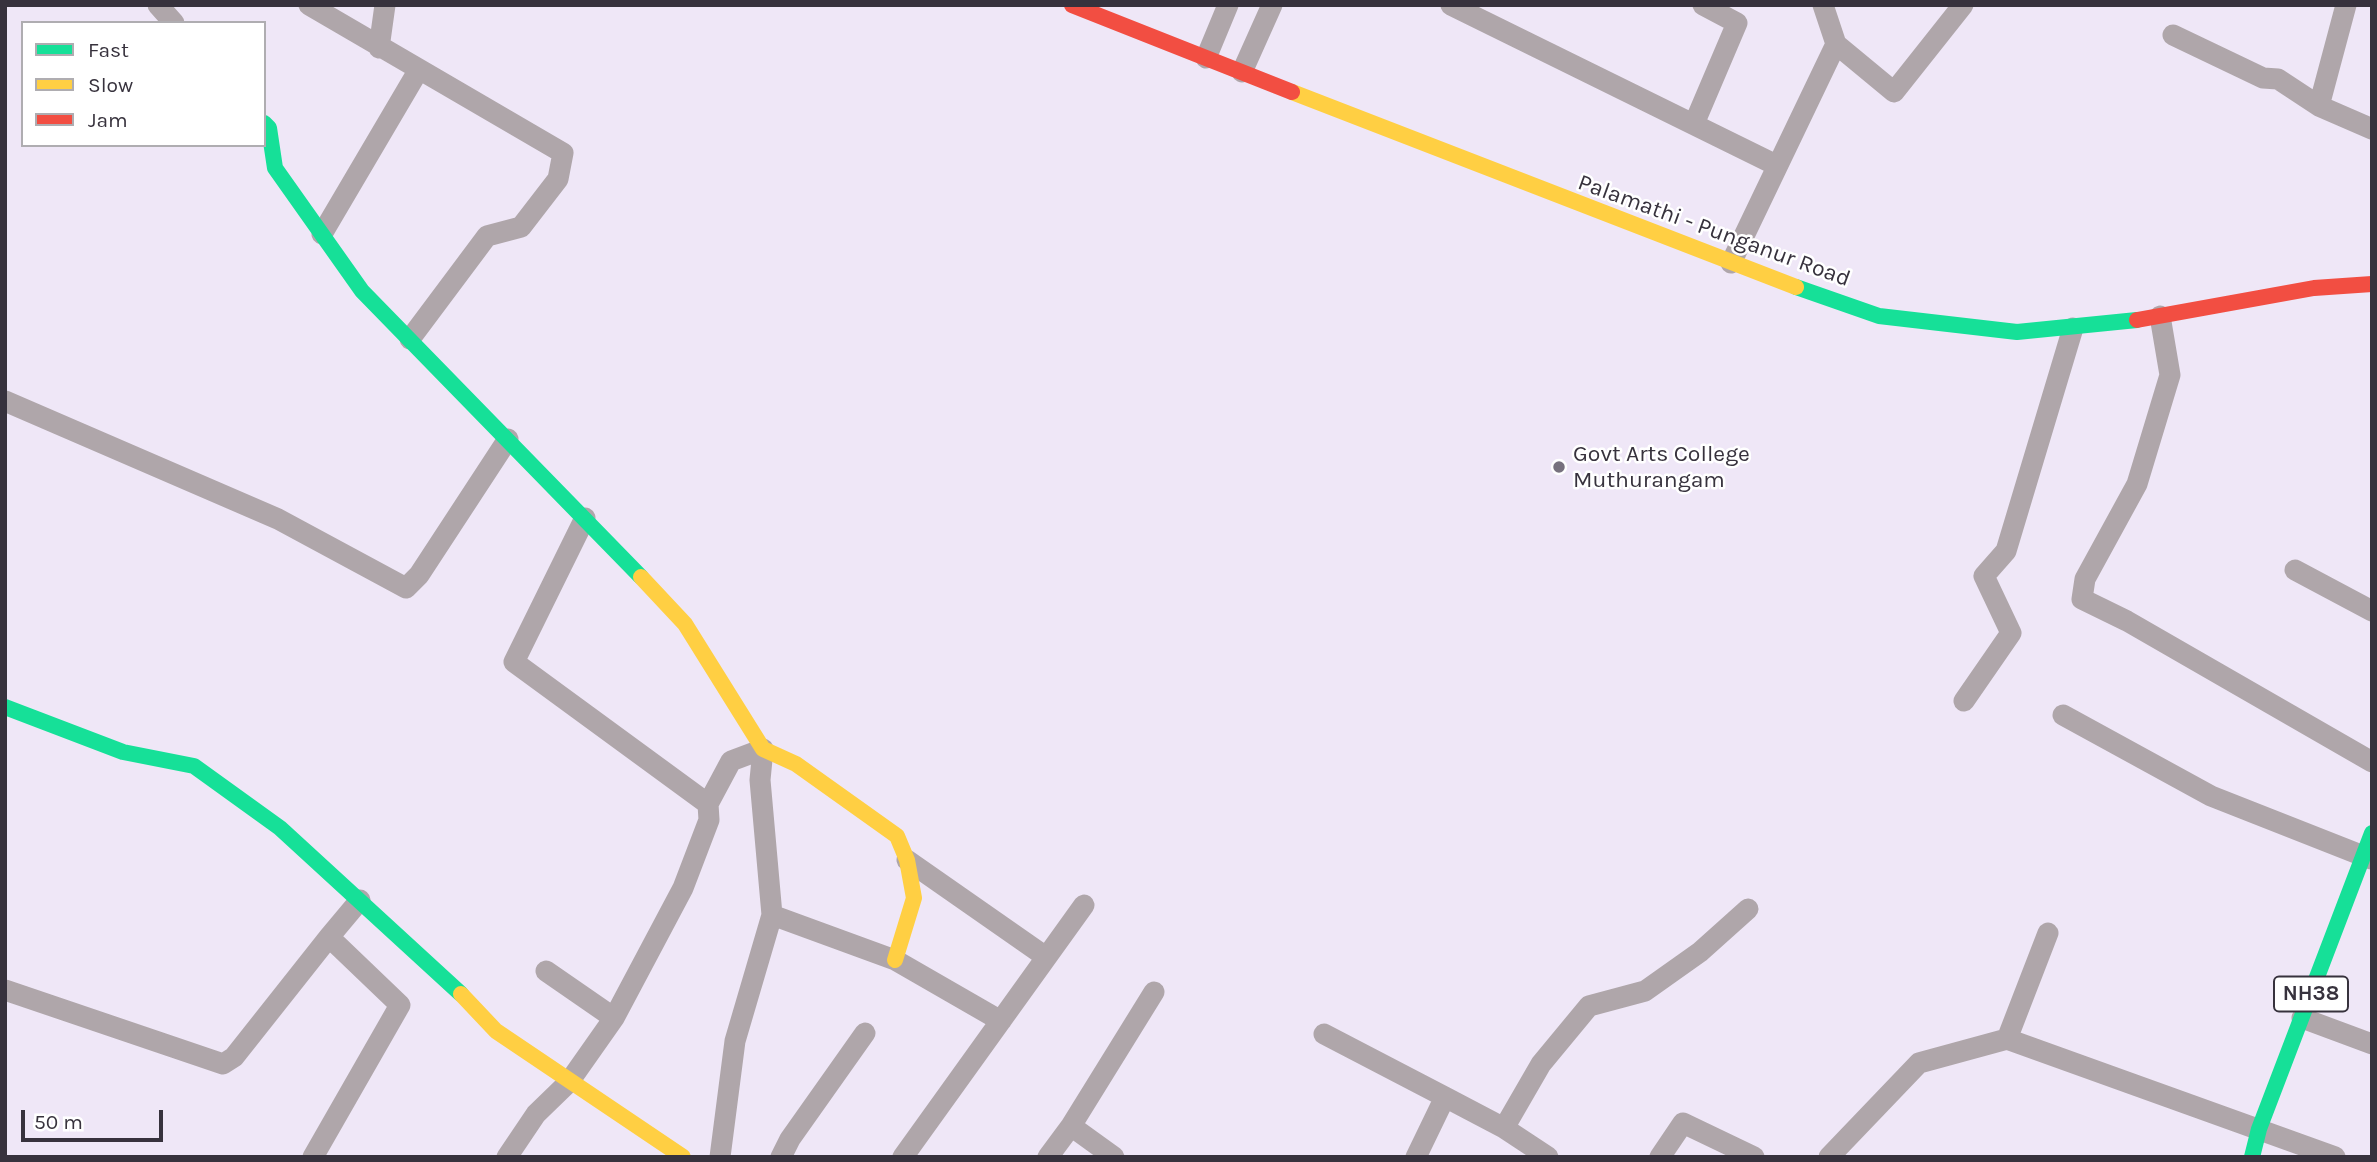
<!DOCTYPE html>
<style>
body{margin:0}
#map{position:relative;width:2377px;height:1162px;overflow:hidden;background:#efe7f7;font-family:Karla,sans-serif}
canvas{display:block}
.frame{position:absolute;inset:0;border:7px solid #37323d;pointer-events:none}
.legend{position:absolute;left:21px;top:21px;width:245px;height:126px;box-sizing:border-box;background:#fff;border:2px solid #afadb1;margin:0;padding:9px 12px;list-style:none;font-size:21px;color:#37323d}
.legend li{display:flex;align-items:center;gap:14px;height:35px}
.legend b{width:35px;border:2px solid #afadb1}
.scale{position:absolute;left:21px;top:1110px;width:142px;height:32px;box-sizing:border-box;border:4px solid #37323d;border-top:0;padding-left:9px;font-size:21px;line-height:24px;white-space:nowrap;color:#37323d;-webkit-text-stroke:5px #fff;paint-order:stroke}
</style>
<div id="map">
<canvas width="2377" height="1162"></canvas>
<div class="frame"></div>
<ul class="legend">
<li><b style="height:9px;background:#16e098"></b>Fast</li>
<li><b style="height:9px;background:#ffcf43"></b>Slow</li>
<li><b style="height:9px;background:#f24e42"></b>Jam</li>
</ul>
<div class="scale">50 m</div>
</div>
<script>
const g = document.querySelector('canvas').getContext('2d');
g.lineJoin = 'round';
const shape = rows => new Path2D(rows.map(r => 'M' + r).join(''));
function stroke(path, color, width, dash) { g.strokeStyle = color; g.lineWidth = width; g.lineCap = dash ? 'butt' : 'round'; g.setLineDash(dash || []); g.stroke(path); }
function drawText(font, color, halo, rows, align = 'center') {
  g.font = font + ' Karla,sans-serif'; g.lineWidth = 5; g.setLineDash([]); g.textBaseline = 'middle'; g.strokeStyle = halo; g.fillStyle = color; for (const [text, x, y, turn = 0] of rows) {
    g.save(); g.translate(x, y); g.rotate((+turn || 0) * Math.PI / 180); g.textAlign = isNaN(turn) ? turn : align; if (halo) g.strokeText(text, 0, 0); g.fillText(text, 0, 0); g.restore();
  }
}
const street = shape([
 [158,5,174,23],
 [309,5,563,153,558,179,521,227,487,236,410,339],
 [1451,5,1776,165],
 [1823,5,1836,44,1894,92,1963,5],
 [2173,35,2263,78,2278,79,2319,106,2372,129],
 [379,48,385,5],
 [1206,58,1228,5],
 [1242,72,1272,5],
 [2319,106,2346,5],
 [1694,124,1737,23,1703,5],
 [322,234,418,71],
 [1731,263,1836,44],
 [2160,316,2170,375,2137,484,2085,579,2082,599,2127,621,2372,762],
 [5,401,278,519,406,588,419,575,508,439],
 [585,518,514,662,708,804],
 [2295,570,2372,611],
 [1964,701,2011,633,1984,576,2006,551,2073,328],
 [2063,715,2211,796,2371,859],
 [907,860,1046,957],
 [546,971,614,1018],
 [5,990,223,1064,234,1057,329,937],
 [2302,1018,2372,1044],
 [1324,1034,1445,1097],
 [2007,1039,2048,933],
 [1071,1126,1154,992],
 [1504,1128,1541,1064,1589,1006,1645,991,1700,952,1748,909],
 [313,1157,400,1005,329,937,360,900],
 [507,1157,536,1114,569,1082,614,1018,683,888,709,820,708,804,731,761,763,749,760,780,772,915],
 [720,1157,735,1041,772,915,895,960,1001,1021],
 [781,1157,790,1139,865,1033],
 [903,1157,1084,905],
 [1048,1157,1071,1126,1114,1157],
 [1416,1157,1445,1097,1504,1128,1548,1157],
 [1660,1157,1683,1123,1754,1157],
 [1829,1157,1919,1063,2007,1039,2335,1157]
]);
const fast = shape([
 [264,123,269,128,275,168,362,291,641,577],
 [1796,287,1879,316,2017,332,2137,320],
 [5,707,123,752,194,766,280,828,461,994],
 [2252,1157,2259,1129,2372,833]
]);
const slow = shape([
 [1292,92,1796,287],
 [641,577,685,624,763,749,796,764,897,836,907,860,914,898,895,960],
 [461,994,496,1031,683,1157]
]);
const jam = shape([
 [1072,5,1292,92],
 [2137,320,2314,288,2372,284]
]);
const markers = [
 [1559,467,7,"#77717e"]
];
const shields = [
 [2311,994,74]
];
const shieldNames = [
 ["NH38",2311,994]
];
const streetNames = [
 ["Palamathi - Punganur Road",1714,231,20]
];
const poiNames = [
 ["Govt Arts College",1573,454],
 ["Muthurangam",1573,480]
];
stroke(street, '#afa6aa', 21);
stroke(fast, '#16e098', 16);
stroke(slow, '#ffcf43', 16);
stroke(jam, '#f24e42', 16);
for (const [x, y, r, color] of markers) { const dot = new Path2D(); dot.arc(x, y, r, 0, 2 * Math.PI); g.fillStyle = color; g.fill(dot); stroke(dot, '#fff', 2.5); }
for (const [x, y, w] of shields) { const box = new Path2D(); box.roundRect(x - w / 2, y - 17.5, w, 35, 5); g.fillStyle = '#fff'; g.fill(box); stroke(box, '#37323d', 2); }
drawText('bold 21px', '#37323d', null, shieldNames);
drawText('23px', '#37323d', '#fff', streetNames);
drawText('23px', '#37323d', '#fff', poiNames, 'left');
</script>
